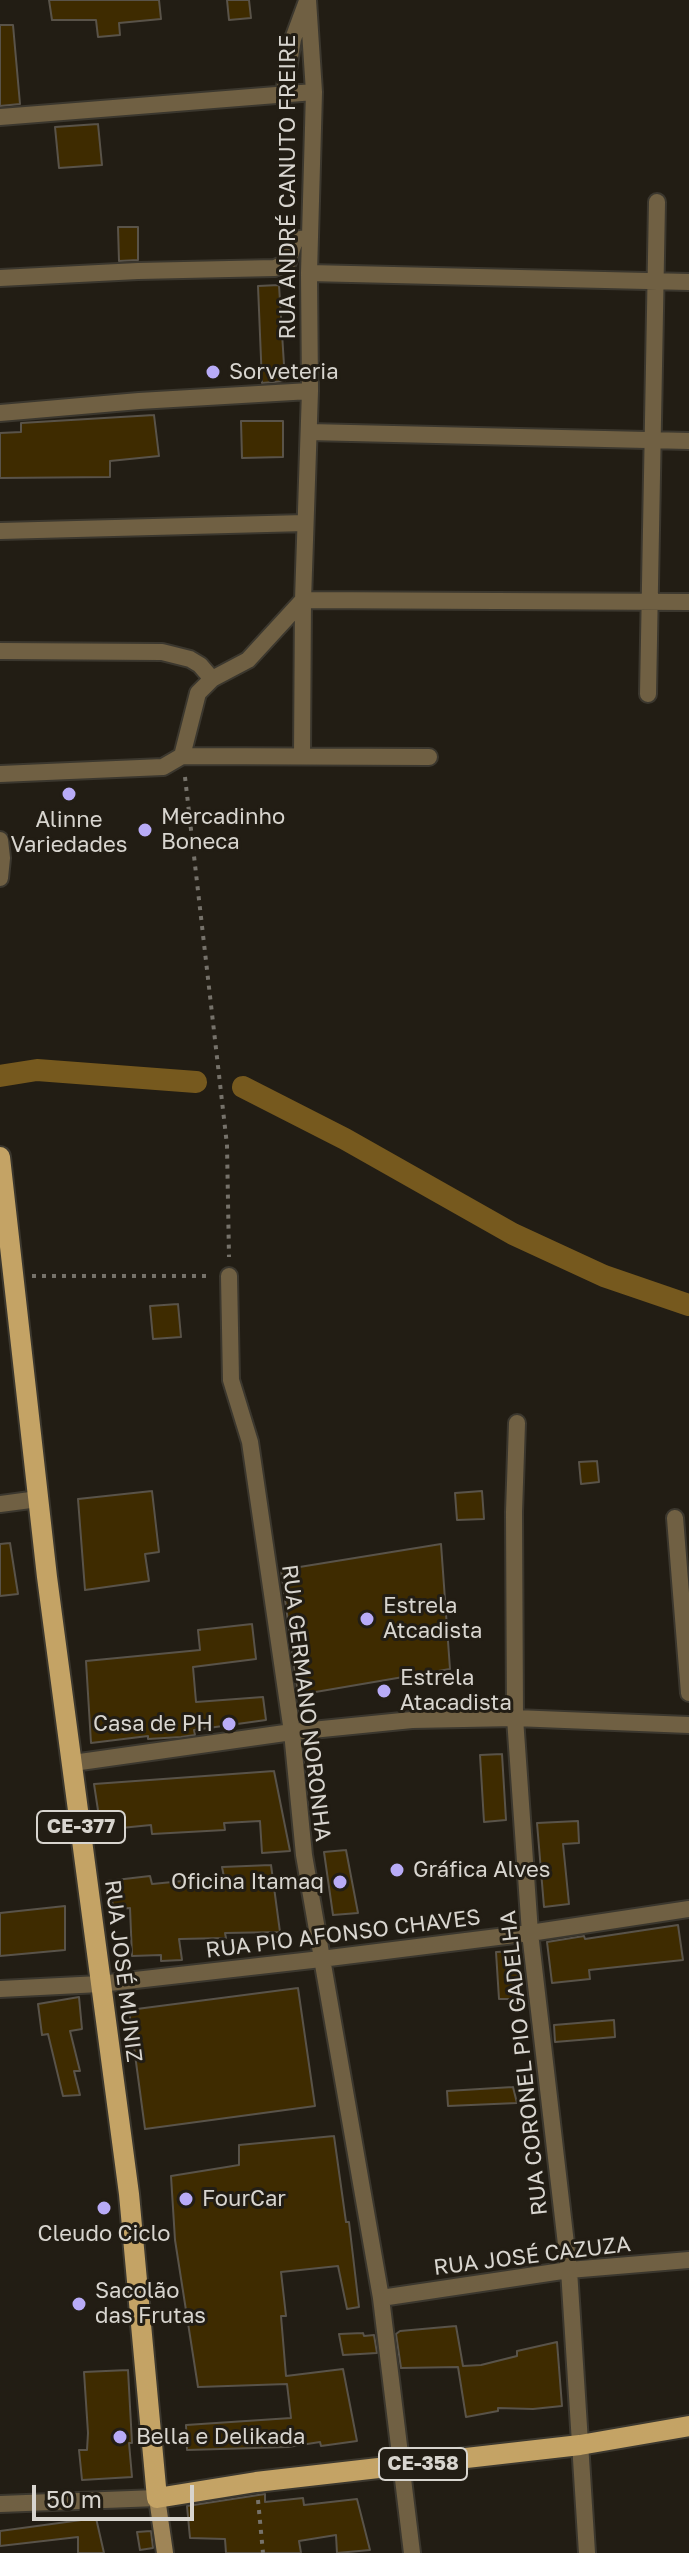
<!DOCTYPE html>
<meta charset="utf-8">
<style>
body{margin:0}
#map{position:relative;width:689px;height:2553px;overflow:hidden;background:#221d14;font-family:"Golos Text",sans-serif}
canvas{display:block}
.scale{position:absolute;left:32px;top:2485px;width:162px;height:36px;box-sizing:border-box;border:4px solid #d8d5cf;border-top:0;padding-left:10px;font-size:24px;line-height:28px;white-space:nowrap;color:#d8d5cf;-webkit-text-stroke:6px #221d14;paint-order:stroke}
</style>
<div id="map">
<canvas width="689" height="2553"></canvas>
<div class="scale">50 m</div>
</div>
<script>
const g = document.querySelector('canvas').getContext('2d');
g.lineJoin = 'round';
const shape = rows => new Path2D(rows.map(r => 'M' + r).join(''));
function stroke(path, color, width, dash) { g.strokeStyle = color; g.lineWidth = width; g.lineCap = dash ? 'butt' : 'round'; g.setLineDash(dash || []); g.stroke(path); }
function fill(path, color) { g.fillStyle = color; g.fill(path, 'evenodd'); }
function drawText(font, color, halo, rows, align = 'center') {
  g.font = font + ' "Golos Text",sans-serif'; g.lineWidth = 6; g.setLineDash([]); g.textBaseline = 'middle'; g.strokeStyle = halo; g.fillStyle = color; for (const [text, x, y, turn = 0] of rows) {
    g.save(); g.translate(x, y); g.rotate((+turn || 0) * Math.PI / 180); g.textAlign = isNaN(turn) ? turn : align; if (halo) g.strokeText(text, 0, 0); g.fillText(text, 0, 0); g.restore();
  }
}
const canal = shape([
 [0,1076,37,1070,196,1082],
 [243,1087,345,1139,513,1234,604,1276,689,1305]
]);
const building = shape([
 [49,0,159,0,161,19,119,23,120,35,98,37,96,20,52,20,49,0],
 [227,0,249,0,251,18,229,20,227,0],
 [0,25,13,25,20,104,0,106,0,25],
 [98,124,102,165,59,168,55,127,98,124],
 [118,227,138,227,138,260,119,261,118,227],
 [279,285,285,381,262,383,258,286,279,285],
 [154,415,159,456,110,461,110,477,0,478,0,433,21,432,21,423,154,415],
 [241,421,283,421,283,457,242,458,241,421],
 [178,1304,181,1337,153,1339,150,1306,178,1304],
 [597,1461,599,1482,581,1484,579,1462,597,1461],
 [152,1491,159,1552,145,1554,149,1581,85,1590,78,1499,152,1491],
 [482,1491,484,1519,457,1520,455,1493,482,1491],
 [10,1543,18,1594,0,1596,0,1544,10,1543],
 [441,1544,450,1669,298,1695,281,1570,441,1544],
 [252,1624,256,1659,193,1667,196,1702,263,1697,266,1720,194,1730,195,1735,181,1737,148,1739,148,1736,91,1743,86,1661,200,1650,198,1630,252,1624],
 [502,1754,506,1820,484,1822,480,1755,502,1754],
 [274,1771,290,1851,262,1853,260,1821,224,1823,225,1830,152,1834,151,1825,101,1830,94,1784,274,1771],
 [578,1821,579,1843,563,1844,569,1904,544,1907,537,1823,578,1821],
 [346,1850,358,1913,333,1915,324,1852,346,1850],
 [271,1865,280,1932,225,1933,226,1938,179,1939,182,1960,161,1961,161,1955,132,1956,130,1908,114,1909,107,1881,150,1876,152,1884,224,1877,222,1867,271,1865],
 [65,1906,65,1950,0,1956,0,1913,65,1906],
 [678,1925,683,1960,589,1970,590,1979,552,1983,547,1942,584,1936,585,1939,678,1925],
 [517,1951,519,1999,499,1999,496,1952,517,1951],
 [298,1988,315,2106,145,2129,129,2010,298,1988],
 [79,1997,82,2029,70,2031,80,2071,74,2071,80,2095,63,2096,48,2034,42,2035,38,2004,79,1997],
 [614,2020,615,2037,555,2042,554,2025,614,2020],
 [513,2087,517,2103,448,2106,447,2091,513,2087],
 [334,2136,346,2222,349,2222,359,2307,347,2309,338,2266,281,2272,286,2316,281,2316,286,2376,343,2369,357,2441,321,2446,320,2442,288,2447,187,2450,186,2425,291,2418,287,2384,198,2387,175,2240,171,2176,239,2165,239,2145,334,2136],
 [456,2326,463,2366,481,2365,517,2356,517,2351,557,2342,562,2406,533,2409,498,2408,498,2411,466,2417,458,2367,401,2368,396,2334,400,2331,456,2326],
 [363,2333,364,2336,374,2335,377,2353,343,2355,339,2334,363,2333],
 [128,2370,132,2443,129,2443,132,2477,82,2480,79,2450,87,2450,88,2433,84,2372,128,2370],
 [265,2494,265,2502,303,2498,304,2505,357,2499,370,2550,337,2553,336,2535,299,2541,301,2553,226,2553,225,2539,190,2538,187,2506,265,2494],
 [96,2518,104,2553,78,2553,78,2537,0,2546,0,2531,96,2518],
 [151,2531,153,2548,140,2550,137,2532,151,2531]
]);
const path = shape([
 [185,777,227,1145,229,1257],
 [32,1276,211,1276],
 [258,2500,263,2553]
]);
const minor = shape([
 [284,93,293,39,307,1],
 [0,117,314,92],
 [309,273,689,282],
 [0,278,138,271,275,268,288,262,295,240,310,237],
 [0,413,139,401,310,391],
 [309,432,689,441],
 [0,531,305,523],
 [0,651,162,652,190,659,200,665,212,679],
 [648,694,657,202],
 [182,756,198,693,212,679,248,660,303,600,310,391,309,273,314,92,308,0],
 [302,756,303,600,689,602],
 [0,774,163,767,182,756,429,757],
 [0,840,2,858,0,878],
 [229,1276,231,1380,250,1442,292,1732,304,1855,381,2298,412,2553],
 [517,1423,514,1512,515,1718,530,1933,569,2270,587,2553],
 [0,1504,38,1499],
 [675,1518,689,1693],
 [73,1763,292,1732,412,1720,515,1718,689,1725],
 [0,1989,100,1984,321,1959,530,1933,689,1909],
 [381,2298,569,2270,689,2260],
 [0,2504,157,2498]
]);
const secondary = shape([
 [157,2498,165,2553]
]);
const primary = shape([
 [0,1157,47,1577,129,2194,157,2498,256,2482,580,2445,689,2426]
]);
const markers = [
 [213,372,8,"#b8abf7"],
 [69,794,8,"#b8abf7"],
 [145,830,8,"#b8abf7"],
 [367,1619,8,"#b8abf7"],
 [384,1691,8,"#b8abf7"],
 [229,1724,8,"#b8abf7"],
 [397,1870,8,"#b8abf7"],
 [340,1882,8,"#b8abf7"],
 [186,2199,8,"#b8abf7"],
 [104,2208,8,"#b8abf7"],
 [79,2304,8,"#b8abf7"],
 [120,2437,8,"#b8abf7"]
];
const shields = [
 [81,1827,88],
 [423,2464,88]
];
const shieldNames = [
 ["CE-377",81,1827],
 ["CE-358",423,2464]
];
const streetNames = [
 ["RUA ANDRÉ CANUTO FREIRE",288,187,-90],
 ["RUA GERMANO NORONHA",306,1703,83],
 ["RUA PIO AFONSO CHAVES",343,1934,-7],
 ["RUA JOSÉ MUNIZ",123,1971,83],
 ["RUA CORONEL PIO GADELHA",524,2063,-96],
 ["RUA JOSÉ CAZUZA",532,2256,-7]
];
const poiNames = [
 ["Sorveteria",229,372],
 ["Mercadinho",161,817],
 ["Boneca",161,842],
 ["Alinne",69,820,"center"],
 ["Variedades",69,845,"center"],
 ["Estrela",383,1606],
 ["Atcadista",383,1631],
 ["Estrela",400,1678],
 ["Atacadista",400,1703],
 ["Casa de PH",213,1724,"right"],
 ["Gráfica Alves",413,1870],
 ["Oficina Itamaq",324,1882,"right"],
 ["FourCar",202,2199],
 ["Cleudo Ciclo",104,2234,"center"],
 ["Sacolão",95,2291],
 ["das Frutas",95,2316],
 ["Bella e Delikada",136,2437]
];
stroke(canal, '#76591e', 22);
fill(building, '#3e2b00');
stroke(building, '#595349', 2);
stroke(minor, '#3b372e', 20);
stroke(secondary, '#3b372e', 20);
stroke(primary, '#3b372e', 24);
stroke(path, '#76726a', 4, [4, 6]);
stroke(minor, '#706043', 16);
stroke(secondary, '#9f8557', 16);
stroke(primary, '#c4a365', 20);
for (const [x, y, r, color] of markers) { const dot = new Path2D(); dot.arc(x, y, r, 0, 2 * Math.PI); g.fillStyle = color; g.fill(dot); stroke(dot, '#221d14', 3); }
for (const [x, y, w] of shields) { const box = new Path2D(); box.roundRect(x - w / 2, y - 16, w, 32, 6); g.fillStyle = '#221d14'; g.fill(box); stroke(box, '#d8d5cf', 2); }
drawText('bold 20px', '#d8d5cf', null, shieldNames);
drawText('22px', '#d8d5cf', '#221d14', streetNames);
drawText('22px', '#d8d5cf', '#221d14', poiNames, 'left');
</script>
